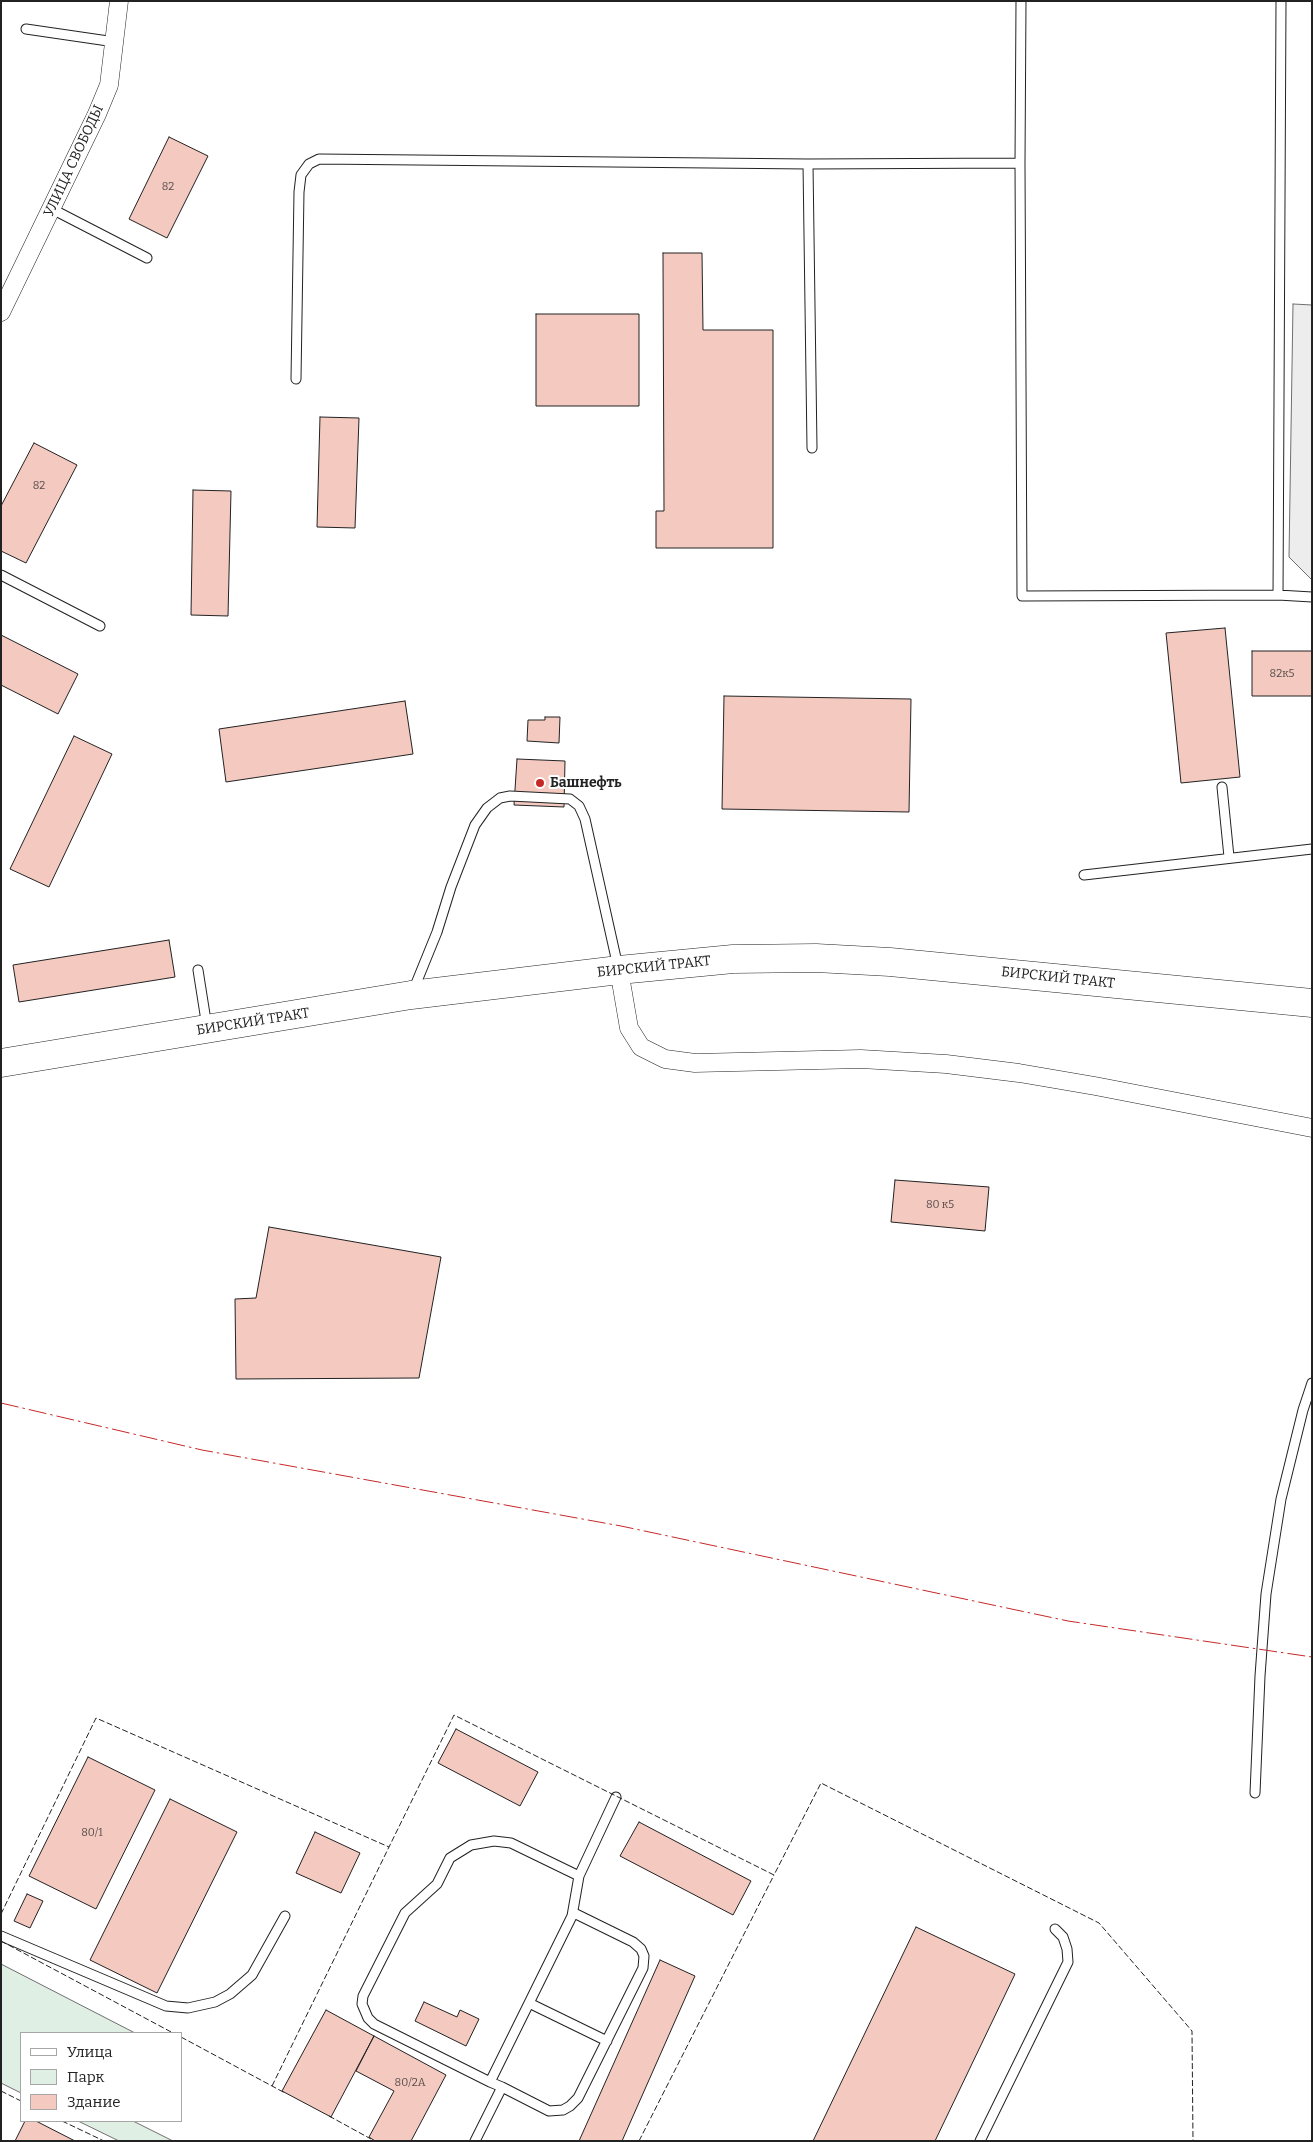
<!DOCTYPE html>
<meta charset="utf-8">
<style>
body{margin:0}
#map{position:relative;width:1313px;height:2142px;overflow:hidden;background:#fff;font-family:Bitter,serif}
canvas{display:block}
.frame{position:absolute;inset:0;border:2px solid #222;pointer-events:none}
.legend{position:absolute;left:20px;top:2032px;width:162px;height:90px;box-sizing:border-box;background:#fff;border:1px solid #a7a7a7;margin:0;padding:6px 9px;list-style:none;font-size:15px;color:#222}
.legend li{display:flex;align-items:center;gap:10px;height:25px}
.legend b{width:25px;border:1px solid #a7a7a7}
</style>
<div id="map">
<canvas width="1313" height="2142"></canvas>
<div class="frame"></div>
<ul class="legend">
<li><b style="height:6px;background:#fff"></b>Улица</li>
<li><b style="height:14px;background:#e0efe3"></b>Парк</li>
<li><b style="height:14px;background:#f3c9c0"></b>Здание</li>
</ul>
</div>
<script>
const g = document.querySelector('canvas').getContext('2d');
g.lineJoin = 'round';
function fill(path, color) { g.fillStyle = color; g.fill(path, 'evenodd'); }
const shape = rows => new Path2D(rows.map(r => 'M' + r).join(''));
function stroke(path, color, width, dash) { g.strokeStyle = color; g.lineWidth = width; g.lineCap = dash ? 'butt' : 'round'; g.setLineDash(dash || []); g.stroke(path); }
function drawText(font, color, halo, rows, align = 'center') {
  g.font = font + ' Bitter,serif'; g.lineWidth = 4; g.setLineDash([]); g.textBaseline = 'middle'; g.strokeStyle = halo; g.fillStyle = color; for (const [text, x, y, turn = 0] of rows) {
    g.save(); g.translate(x, y); g.rotate((+turn || 0) * Math.PI / 180); g.textAlign = isNaN(turn) ? turn : align; if (halo) g.strokeText(text, 0, 0); g.fillText(text, 0, 0); g.restore();
  }
}
const green = shape([
 [1,1964,135,2033,21,2033,21,2093,1,2083,1,1964],
 [78,2121,133,2121,173,2141,119,2141,78,2121]
]);
const parking = shape([
 [1293,304,1312,305,1312,580,1289,557,1293,304]
]);
const building = shape([
 [169,137,208,156,167,238,129,219,169,137],
 [663,253,702,253,703,330,773,330,773,548,656,548,656,511,664,511,663,253],
 [536,314,639,314,639,406,536,406,536,314],
 [320,417,359,418,355,528,317,527,320,417],
 [34,443,77,465,26,563,1,551,1,506,34,443],
 [193,490,231,491,228,616,191,615,193,490],
 [1225,628,1240,777,1181,783,1166,633,1225,628],
 [1,635,78,674,58,714,1,685,1,635],
 [1252,651,1312,651,1312,696,1252,696,1252,651],
 [724,696,911,699,909,812,722,809,724,696],
 [405,701,413,754,226,782,219,729,405,701],
 [545,717,560,717,559,743,527,741,528,720,545,720,545,717],
 [74,736,112,754,49,887,10,869,74,736],
 [517,759,565,761,564,807,514,805,517,759],
 [169,940,175,977,19,1002,13,965,169,940],
 [895,1180,989,1187,985,1231,891,1222,895,1180],
 [269,1227,441,1257,419,1378,236,1379,235,1299,256,1298,269,1227],
 [456,1729,538,1772,520,1806,438,1763,456,1729],
 [88,1757,155,1790,96,1909,29,1876,88,1757],
 [170,1799,237,1832,157,1993,90,1960,170,1799],
 [639,1822,751,1881,733,1915,620,1856,639,1822],
 [315,1832,360,1853,341,1893,296,1873,315,1832],
 [27,1894,43,1901,30,1928,14,1921,27,1894],
 [916,1927,1015,1974,935,2141,813,2141,916,1927],
 [660,1960,695,1976,622,2141,579,2141,660,1960],
 [424,2002,457,2017,460,2010,479,2019,466,2046,415,2021,424,2002],
 [326,2010,374,2036,331,2117,282,2091,326,2010],
 [374,2036,446,2075,411,2141,375,2141,369,2137,394,2091,356,2071,374,2036],
 [25,2121,36,2121,75,2141,15,2141,25,2121]
]);
const service = shape([
 [1281,1,1278,595,1312,597],
 [26,29,115,42],
 [1020,163,1021,1],
 [52,209,147,258],
 [296,379,299,192,301,175,309,164,319,159,808,164],
 [812,448,808,164,1020,163,1022,596,1278,595],
 [1,575,100,626],
 [1222,787,1229,857],
 [1084,875,1312,849],
 [198,970,207,1027],
 [413,991,437,932,451,887,475,825,487,808,500,798,510,796,570,799,579,806,585,819,618,967],
 [1255,1793,1260,1676,1266,1594,1281,1499,1303,1410,1312,1383],
 [579,1876,616,1797],
 [1,1936,166,2006,188,2008,215,2002,230,1994,252,1975,285,1916],
 [529,2003,607,2041],
 [502,2087,549,2111,563,2110,570,2106,578,2098,643,1968,644,1956,641,1949,633,1942,574,1913],
 [475,2141,502,2087,490,2082,374,2024,368,2018,362,2004,363,1996,405,1913,437,1884,450,1858,471,1845,494,1841,511,1843,579,1876,572,1916,490,2082],
 [980,2141,1068,1962,1067,1949,1063,1937,1055,1929]
]);
const minor = shape([
 [1,312,97,114,109,85,119,1],
 [619,970,629,1028,641,1047,665,1059,695,1063,861,1059,946,1064,1019,1073,1095,1086,1312,1128]
]);
const primary = shape([
 [1,1063,411,995,619,970,733,959,816,958,890,962,1312,1003]
]);
const fence = shape([
 [1,1914,96,1718,389,1847,454,1715,774,1875,821,1783,1099,1923,1192,2031,1193,2141],
 [1,1941,173,2033],
 [181,2037,285,2093],
 [272,2086,389,1847],
 [1,2091,21,2101],
 [329,2116,371,2139],
 [62,2121,104,2141],
 [639,2141,774,1875]
]);
const power = shape([
 [1,1403,202,1450,621,1526,1068,1621,1312,1657]
]);
const markers = [
 [540,783,5,"#c62828"]
];
const numberNames = [
 ["82",168,187],
 ["82",39,486],
 ["82к5",1282,674],
 ["80 к5",940,1205],
 ["80/1",92,1833],
 ["80/2А",410,2083]
];
const streetNames = [
 ["УЛИЦА СВОБОДЫ",74,161,-65],
 ["БИРСКИЙ ТРАКТ",654,967,-6],
 ["БИРСКИЙ ТРАКТ",1058,978,6],
 ["БИРСКИЙ ТРАКТ",253,1022,-9]
];
const poiNames = [
 ["Башнефть",550,783]
];
fill(green, '#e0efe3');
stroke(green, '#6f6f6f', 1);
fill(parking, '#ededed');
stroke(parking, '#6f6f6f', 1);
fill(building, '#f3c9c0');
stroke(building, '#222', 1);
stroke(service, '#222', 11);
stroke(minor, '#222', 19);
stroke(primary, '#222', 29);
stroke(service, '#fff', 9);
stroke(minor, '#fff', 18);
stroke(primary, '#fff', 28);
stroke(fence, '#222', 1, [6, 2.5]);
stroke(power, '#c62828', 1, [18, 4, 2.5, 4]);
for (const [x, y, r, color] of markers) { const dot = new Path2D(); dot.arc(x, y, r, 0, 2 * Math.PI); g.fillStyle = color; g.fill(dot); stroke(dot, '#fff', 2); }
drawText('11px', '#564c4a', null, numberNames);
drawText('14px', '#222', '#fff', streetNames);
drawText('bold 14px', '#222', '#fff', poiNames, 'left');
</script>
